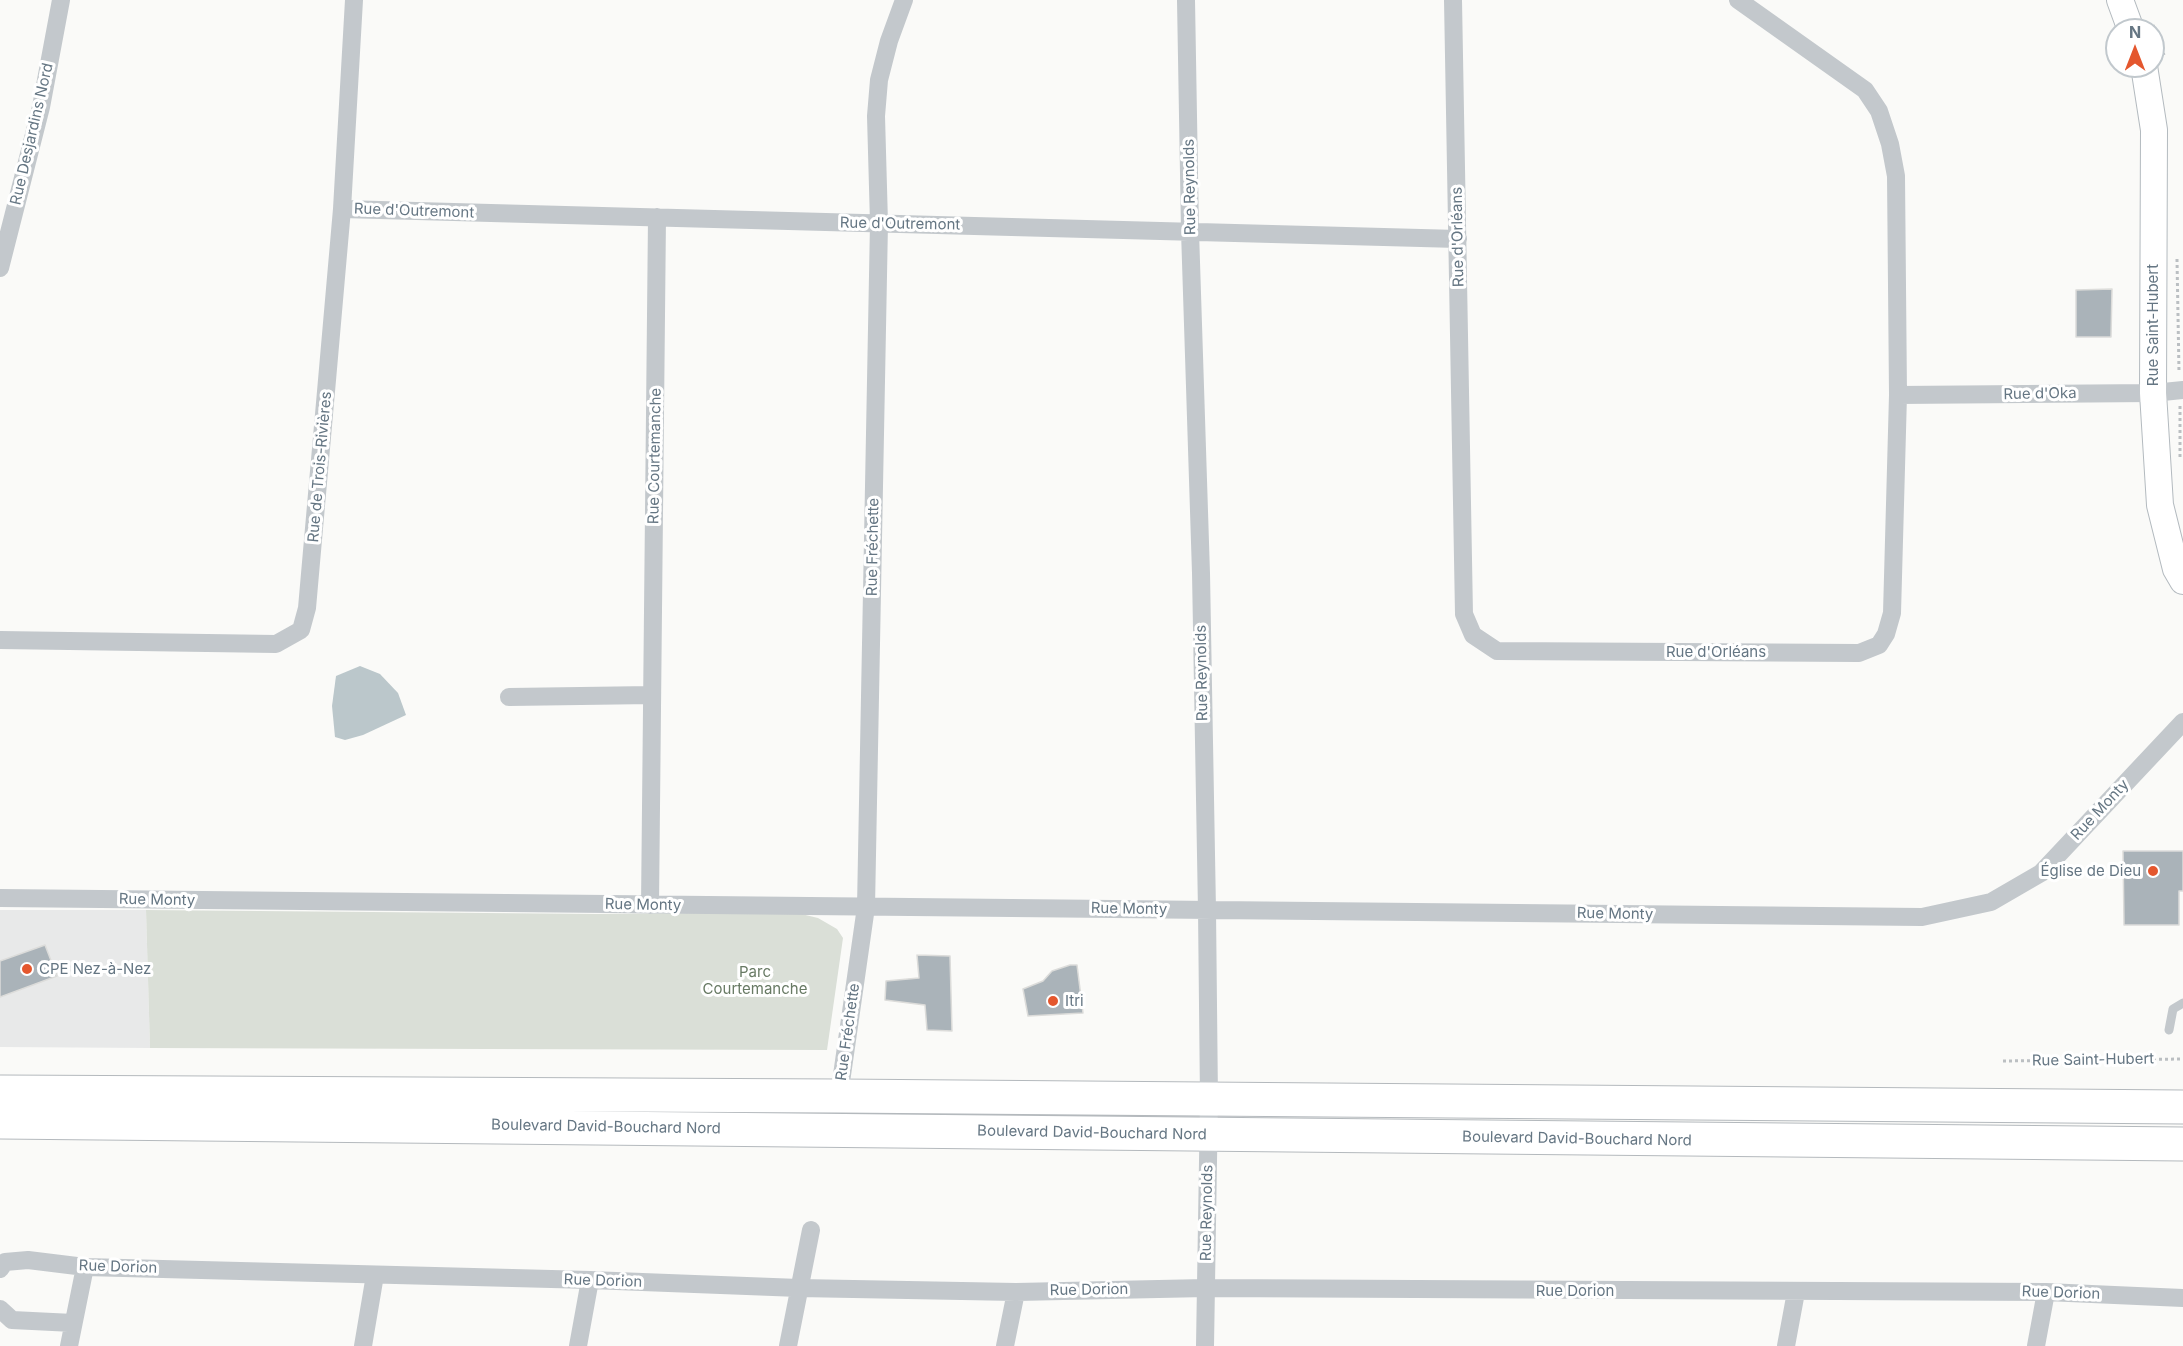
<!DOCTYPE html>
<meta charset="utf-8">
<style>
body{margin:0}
#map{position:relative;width:2183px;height:1346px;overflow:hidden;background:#fafaf8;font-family:Inter,sans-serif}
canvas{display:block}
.north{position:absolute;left:2105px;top:18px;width:60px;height:60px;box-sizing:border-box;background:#fff;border:2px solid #c1c8cd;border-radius:50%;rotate:0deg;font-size:16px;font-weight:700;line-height:24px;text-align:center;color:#657683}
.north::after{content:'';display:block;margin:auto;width:21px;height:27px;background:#e4572e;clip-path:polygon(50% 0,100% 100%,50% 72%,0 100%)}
</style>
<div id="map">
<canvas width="2183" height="1346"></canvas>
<div class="north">N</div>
</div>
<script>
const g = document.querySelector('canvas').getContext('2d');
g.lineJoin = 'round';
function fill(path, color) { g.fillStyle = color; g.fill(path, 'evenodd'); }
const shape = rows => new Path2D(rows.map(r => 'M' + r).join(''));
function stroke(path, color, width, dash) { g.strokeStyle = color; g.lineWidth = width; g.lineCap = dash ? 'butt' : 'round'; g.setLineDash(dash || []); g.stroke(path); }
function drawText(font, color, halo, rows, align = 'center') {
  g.font = font + ' Inter,sans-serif'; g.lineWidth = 6; g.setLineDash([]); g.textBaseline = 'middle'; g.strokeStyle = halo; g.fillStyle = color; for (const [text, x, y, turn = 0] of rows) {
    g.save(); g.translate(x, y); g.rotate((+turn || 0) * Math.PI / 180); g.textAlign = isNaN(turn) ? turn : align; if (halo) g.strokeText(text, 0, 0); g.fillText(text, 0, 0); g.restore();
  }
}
const built = shape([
 [0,910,146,910,150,1048,0,1047]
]);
const green = shape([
 [146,910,597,914,793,912,818,918,837,929,843,938,827,1050,150,1048]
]);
const water = shape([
 [360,666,380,674,398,693,406,715,363,735,345,740,335,737,332,706,336,676]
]);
const building = shape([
 [2112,289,2111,337,2076,337,2076,290,2112,289],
 [2123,851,2183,851,2183,891,2179,891,2179,925,2124,925,2123,851],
 [45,945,57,976,0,997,0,961,45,945],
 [917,955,950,956,952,1031,927,1030,925,1005,885,1000,886,981,919,978,917,955],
 [1070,965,1077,965,1083,1013,1028,1016,1023,989,1043,981,1052,971,1070,965]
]);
const path = shape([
 [2153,25,2164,55],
 [2177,259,2179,372],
 [2180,406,2180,459],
 [2003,1061,2183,1059]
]);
const lane = shape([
 [2169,1030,2173,1009,2183,1003]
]);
const street = shape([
 [1186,0,1190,231,1201,573,1207,910,1209,1100,1205,1346],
 [1453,0,1464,614,1473,635,1497,651,1859,653,1879,645,1886,634,1892,613,1898,395,1896,176,1890,144,1879,111,1865,90,1738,0],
 [342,209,1458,239],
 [0,268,41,107,61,0],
 [1898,395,2153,393,2183,390],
 [0,640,276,644,301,630,307,608,342,209,354,0],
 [509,697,652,695],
 [0,898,1922,917,1991,902,2041,873,2183,722],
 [650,905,657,217],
 [839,1096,866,907,879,223,876,116,879,80,889,41,904,0],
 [0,1269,5,1262,28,1260,85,1267,590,1280,799,1288,1016,1292,1206,1288,2046,1292,2183,1298],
 [0,1309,12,1320,73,1323],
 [69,1346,85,1267],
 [363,1346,375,1275],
 [578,1346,590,1280],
 [788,1346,811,1230],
 [1005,1346,1016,1292],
 [1786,1346,1796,1292],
 [2036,1346,2046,1292]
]);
const secondary = shape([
 [2120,0,2131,30],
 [2144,66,2154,130,2153,393,2160,505,2176,569,2183,581]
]);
const highway = shape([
 [0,1092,839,1096,2183,1107],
 [0,1122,2183,1144]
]);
const markers = [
 [2153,871,6,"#e4572e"],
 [27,969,6,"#e4572e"],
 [1053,1001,6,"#e4572e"]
];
const streetNames = [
 ["Rue Desjardins Nord",32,134,-77],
 ["Rue Reynolds",1190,187,-91],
 ["Rue d'Outremont",414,211,2],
 ["Rue d'Outremont",900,224,1],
 ["Rue d'Orléans",1458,237,-91],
 ["Rue Saint-Hubert",2153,325,-90],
 ["Rue d'Oka",2040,394,-1],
 ["Rue Courtemanche",655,456,-89],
 ["Rue de Trois-Rivières",320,467,-85],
 ["Rue Fréchette",873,547,-89],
 ["Rue d'Orléans",1716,652],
 ["Rue Reynolds",1202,673,-91],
 ["Rue Monty",2100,810,-47],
 ["Rue Monty",157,900,1],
 ["Rue Monty",643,905,1],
 ["Rue Monty",1129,909,1],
 ["Rue Monty",1615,914,1],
 ["Rue Fréchette",848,1032,-82],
 ["Rue Saint-Hubert",2093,1060,-1],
 ["Boulevard David-Bouchard Nord",606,1127,1],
 ["Boulevard David-Bouchard Nord",1092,1133,1],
 ["Boulevard David-Bouchard Nord",1577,1139,1],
 ["Rue Reynolds",1207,1213,-89],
 ["Rue Dorion",118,1267,2],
 ["Rue Dorion",603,1281,2],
 ["Rue Dorion",1089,1290,-1],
 ["Rue Dorion",1575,1291],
 ["Rue Dorion",2061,1293,2]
];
const poiNames = [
 ["Église de Dieu",2141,871,"right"],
 ["CPE Nez-à-Nez",39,969],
 ["Itri",1065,1001]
];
const parkNames = [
 ["Parc",755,972],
 ["Courtemanche",755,989]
];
fill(built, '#e8e9e9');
fill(green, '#dadfd7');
fill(water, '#bbc7cb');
fill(building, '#aab3b9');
stroke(building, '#dcdcda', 1.5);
stroke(secondary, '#b3babf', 28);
stroke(highway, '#b4b9bd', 35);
stroke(path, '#bbbfc2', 3, [3, 3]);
stroke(lane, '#c3c8cc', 9);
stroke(street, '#c3c8cc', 18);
stroke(secondary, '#fff', 26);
stroke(highway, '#fff', 33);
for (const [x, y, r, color] of markers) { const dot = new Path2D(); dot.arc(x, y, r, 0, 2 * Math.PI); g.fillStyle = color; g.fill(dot); stroke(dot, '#fff', 2); }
drawText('15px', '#657683', '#fff', streetNames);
drawText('15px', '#657683', '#fff', poiNames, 'left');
drawText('15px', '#687a64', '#fff', parkNames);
</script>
